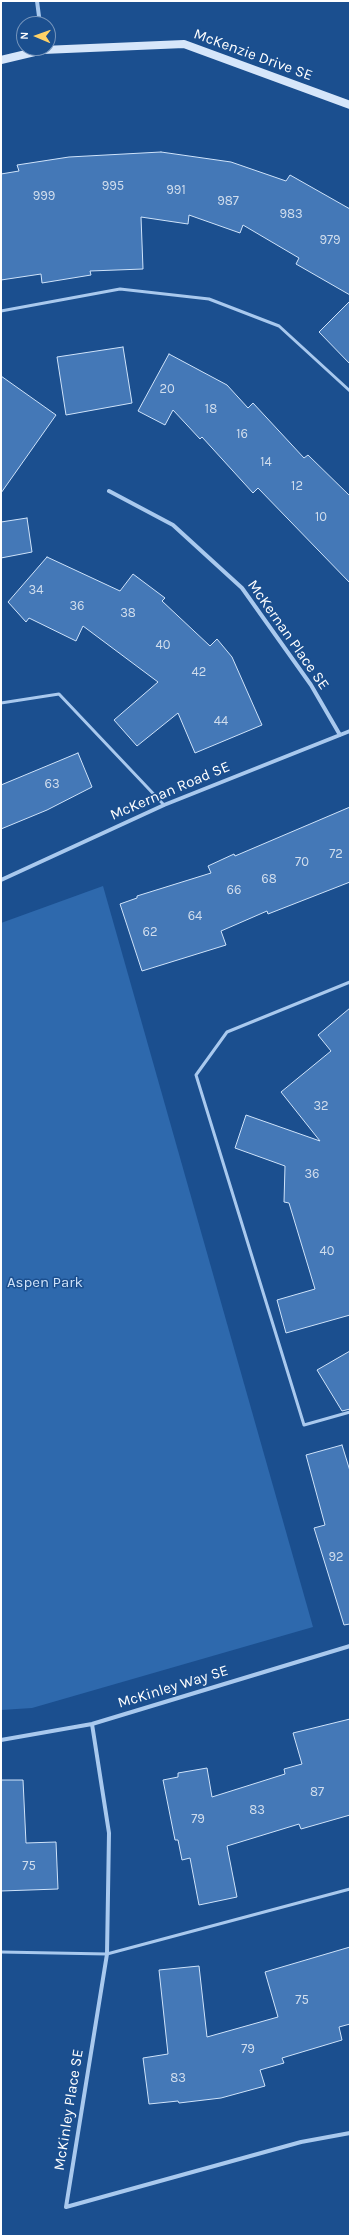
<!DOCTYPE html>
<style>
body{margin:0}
#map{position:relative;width:351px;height:2237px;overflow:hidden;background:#1b4f8f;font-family:Karla,sans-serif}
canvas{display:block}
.frame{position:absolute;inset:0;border:2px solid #fff;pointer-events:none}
.north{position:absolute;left:16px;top:16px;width:40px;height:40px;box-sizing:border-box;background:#1b4f8f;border:1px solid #7695bc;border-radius:50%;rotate:272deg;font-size:11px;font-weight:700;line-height:16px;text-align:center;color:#fff}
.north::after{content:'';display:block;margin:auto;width:14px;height:18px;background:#ffd166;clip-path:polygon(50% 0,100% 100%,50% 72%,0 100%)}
</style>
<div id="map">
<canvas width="351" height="2237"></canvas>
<div class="frame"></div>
<div class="north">N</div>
</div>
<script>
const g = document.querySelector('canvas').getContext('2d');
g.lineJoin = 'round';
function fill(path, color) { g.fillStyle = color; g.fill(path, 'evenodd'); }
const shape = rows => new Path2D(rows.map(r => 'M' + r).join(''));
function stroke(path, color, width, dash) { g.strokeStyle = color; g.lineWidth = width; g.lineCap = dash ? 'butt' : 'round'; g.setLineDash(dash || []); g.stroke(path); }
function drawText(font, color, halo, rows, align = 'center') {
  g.font = font + ' Karla,sans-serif'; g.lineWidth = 3; g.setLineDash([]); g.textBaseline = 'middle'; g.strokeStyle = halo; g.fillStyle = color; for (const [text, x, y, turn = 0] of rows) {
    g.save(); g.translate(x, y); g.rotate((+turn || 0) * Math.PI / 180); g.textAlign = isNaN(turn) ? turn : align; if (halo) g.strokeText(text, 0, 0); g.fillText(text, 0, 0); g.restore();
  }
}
const green = shape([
 [103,886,313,1627,32,1708,1,1710,1,923]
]);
const building = shape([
 [161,152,231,162,286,181,290,175,350,209,350,295,296,264,299,258,243,225,240,233,189,215,188,224,141,217,143,269,90,271,91,275,42,283,41,274,1,280,1,174,19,171,17,165,69,157,161,152],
 [350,301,350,364,319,332,350,301],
 [123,347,132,403,66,415,57,357,123,347],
 [169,354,227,385,248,408,253,403,304,458,308,455,350,496,350,583,258,488,253,493,202,437,200,439,173,410,165,425,138,411,169,354],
 [1,376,56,415,1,493,1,376],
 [27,518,32,552,1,558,1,522,27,518],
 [47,557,120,591,133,574,165,598,162,601,210,646,217,639,232,657,262,725,195,753,178,713,137,746,114,720,158,682,83,626,76,641,29,618,26,622,8,602,47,557],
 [78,753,92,787,47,810,1,829,1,785,78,753],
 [350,807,350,882,268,914,267,911,221,931,226,945,142,971,120,904,137,898,137,896,211,873,208,866,234,854,235,856,350,807],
 [350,1008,350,1315,286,1333,277,1300,315,1289,289,1203,284,1202,285,1166,235,1148,246,1115,320,1141,281,1092,331,1051,318,1035,350,1008],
 [350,1351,350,1409,342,1411,317,1370,350,1351],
 [342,1445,350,1471,350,1624,344,1625,314,1528,325,1525,306,1455,342,1445],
 [350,1719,350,1815,301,1829,299,1824,227,1846,237,1897,199,1905,190,1858,182,1860,178,1840,175,1840,163,1780,178,1777,178,1773,207,1768,212,1797,285,1774,284,1769,302,1764,293,1733,350,1719],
 [1,1780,23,1780,26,1843,56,1842,58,1889,1,1891,1,1780],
 [350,1947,350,2024,339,2027,342,2040,282,2058,284,2063,260,2070,265,2086,221,2098,179,2103,178,2101,149,2104,143,2058,168,2054,159,1970,199,1966,207,2037,278,2017,265,1972,350,1947]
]);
const lane = shape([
 [1,311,120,289,209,299,279,326,350,391],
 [1,703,59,694,164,805],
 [350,982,227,1032,196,1075,304,1425,350,1412],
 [1,1952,107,1954,350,1889]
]);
const street = shape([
 [37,1,40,24],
 [109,491,173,525,242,588,311,685,340,735],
 [1,880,164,805,350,731],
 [92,1724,109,1833,107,1954,66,2207,301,2142,350,2133],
 [1,1740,92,1724,350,1646]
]);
const secondary = shape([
 [1,60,43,50,184,44,350,105]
]);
const numberNames = [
 ["995",113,186],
 ["991",176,190],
 ["999",44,196],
 ["987",228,201],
 ["983",291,214],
 ["979",330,240],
 ["20",167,389],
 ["18",211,409],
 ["16",242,434],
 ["14",266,462],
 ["12",297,486],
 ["10",321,517],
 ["34",36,590],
 ["36",77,606],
 ["38",128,613],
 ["40",163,645],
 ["42",199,672],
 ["44",221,721],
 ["63",52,784],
 ["72",336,854],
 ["70",302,862],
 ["68",269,879],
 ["66",234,890],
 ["64",195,916],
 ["62",150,932],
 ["32",321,1106],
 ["36",312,1174],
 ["40",327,1251],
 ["92",336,1557],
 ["87",317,1792],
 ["83",257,1810],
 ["79",198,1819],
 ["75",29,1866],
 ["75",302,2000],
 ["79",248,2049],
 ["83",178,2078]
];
const streetNames = [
 ["McKenzie Drive SE",253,55,20],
 ["McKernan Place SE",288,635,55],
 ["McKernan Road SE",170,791,-23],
 ["McKinley Way SE",173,1687,-17],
 ["McKinley Place SE",69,2110,-81]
];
const parkNames = [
 ["Aspen Park",45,1283]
];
fill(green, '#2e69ad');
fill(building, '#4478b7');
stroke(building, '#cfe3fa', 1);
stroke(lane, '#a9c9ee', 3);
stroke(street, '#a9c9ee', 4);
stroke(secondary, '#d6e6fa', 8);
drawText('13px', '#d0dded', null, numberNames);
drawText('15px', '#fff', '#1b4f8f', streetNames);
drawText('15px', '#cfe3fa', '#1b4f8f', parkNames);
</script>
